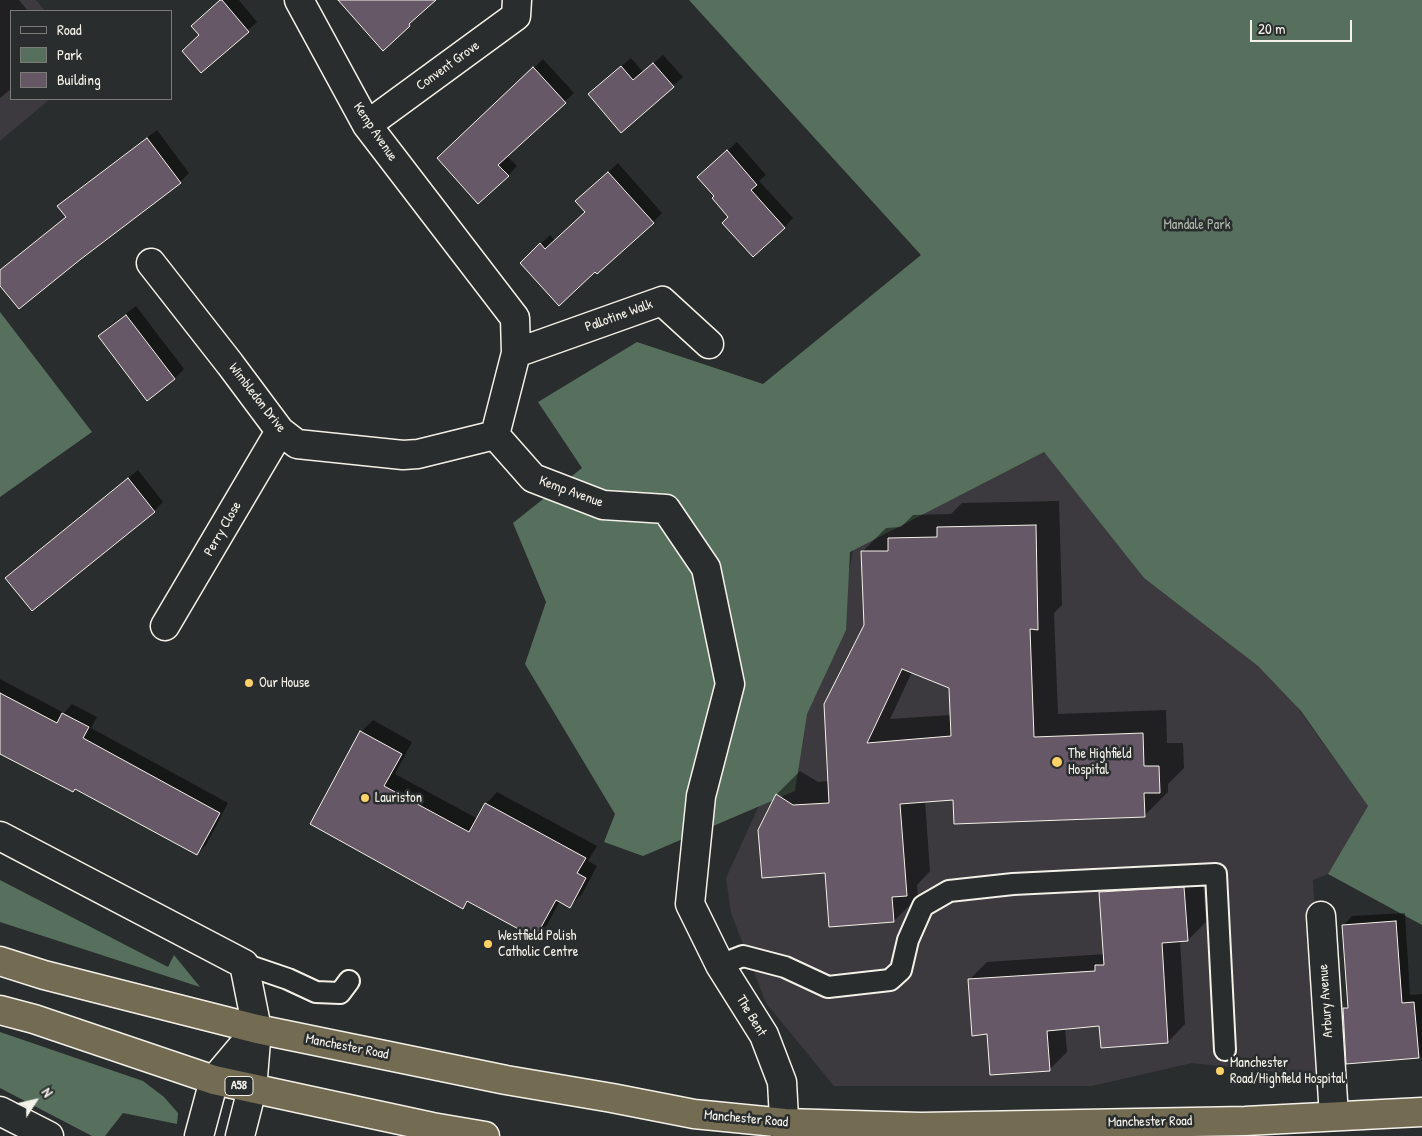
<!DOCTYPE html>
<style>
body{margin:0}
#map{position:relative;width:1422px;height:1136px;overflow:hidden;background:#2a2d2e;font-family:"Patrick Hand",sans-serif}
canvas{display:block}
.legend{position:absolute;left:10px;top:10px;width:162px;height:90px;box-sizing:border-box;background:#2a2d2e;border:1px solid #7b7b78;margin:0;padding:6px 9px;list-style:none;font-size:15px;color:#f4f1e8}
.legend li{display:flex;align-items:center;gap:10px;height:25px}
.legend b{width:25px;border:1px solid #7b7b78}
.north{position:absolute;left:10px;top:1076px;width:50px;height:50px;-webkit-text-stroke:4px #2a2d2e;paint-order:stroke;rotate:55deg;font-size:14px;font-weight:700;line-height:20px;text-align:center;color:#f4f1e8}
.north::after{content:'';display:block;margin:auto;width:18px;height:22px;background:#f4f1e8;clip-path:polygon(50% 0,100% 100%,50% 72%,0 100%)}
.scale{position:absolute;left:1250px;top:20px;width:102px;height:22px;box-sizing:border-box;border:2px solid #f4f1e8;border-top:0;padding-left:6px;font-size:15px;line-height:18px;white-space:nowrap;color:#f4f1e8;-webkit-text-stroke:4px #2a2d2e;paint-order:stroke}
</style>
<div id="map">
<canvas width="1422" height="1136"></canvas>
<ul class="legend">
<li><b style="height:6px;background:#2a2d2e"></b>Road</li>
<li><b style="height:14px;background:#57705d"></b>Park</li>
<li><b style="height:14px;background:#665866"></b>Building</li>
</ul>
<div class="north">N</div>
<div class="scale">20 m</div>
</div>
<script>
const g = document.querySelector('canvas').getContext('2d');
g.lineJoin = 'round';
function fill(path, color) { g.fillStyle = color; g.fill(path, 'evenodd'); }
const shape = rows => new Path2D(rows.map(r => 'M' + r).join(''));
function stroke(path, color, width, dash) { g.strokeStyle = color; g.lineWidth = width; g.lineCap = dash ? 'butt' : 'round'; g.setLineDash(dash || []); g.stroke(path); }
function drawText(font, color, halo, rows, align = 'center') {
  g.font = font + ' "Patrick Hand",sans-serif'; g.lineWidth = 5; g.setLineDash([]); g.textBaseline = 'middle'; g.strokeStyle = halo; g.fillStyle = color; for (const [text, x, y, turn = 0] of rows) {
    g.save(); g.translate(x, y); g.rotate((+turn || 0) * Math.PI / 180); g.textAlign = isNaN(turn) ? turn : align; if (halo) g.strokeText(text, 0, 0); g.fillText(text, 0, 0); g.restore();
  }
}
const built = shape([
 [0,0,36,0,45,11,11,11,11,99,50,99,0,141],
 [1044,452,1144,578,1258,666,1295,704,1368,806,1328,874,1313,880,1325,1077,1192,1063,1092,1086,834,1086,766,1003,731,913,726,878,839,630,867,470]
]);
const green = shape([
 [689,0,1422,0,1422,925,1328,874,1368,806,1301,711,1258,666,1144,578,1044,452,850,552,846,630,807,714,795,791,643,856,604,842,615,814,525,664,546,602,513,523,582,468,538,402,637,342,763,384,921,255],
 [0,312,92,432,0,497],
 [0,880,168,967,174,955,200,987,0,922],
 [0,1032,143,1081,164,1097,178,1113,177,1124,123,1113,105,1136,92,1136,0,1088]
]);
const shadow = shape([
 [0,0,19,0,28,11,11,11,11,89,0,98],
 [221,0,239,0,257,22,201,71,200,35,193,26],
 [663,55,683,77,621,131,599,85,631,58,643,72],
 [543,59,574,93,506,155,517,166,508,176,448,149],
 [157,130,189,173,180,182,19,307,0,284,0,271,67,216,59,206,68,197],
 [737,142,766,175,759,181,793,218,784,228,730,217,716,196,708,168],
 [618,163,662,213,653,222,530,254,550,235,555,241,587,212,586,192],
 [136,306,184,369,175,378,99,336,108,327],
 [138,470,163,502,154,511,7,578,16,569],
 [1059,501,1062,605,1054,613,1058,714,1166,710,1167,743,1183,743,1184,768,1168,784,1168,792,1144,816,954,799,925,801,930,871,917,885,918,897,894,921,826,872,760,830,777,794,800,771,818,782,829,781,865,626,862,552,886,528,901,527,913,515,951,514,962,503],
 [912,672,950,687,951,715,890,719],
 [0,679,64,713,72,704,97,717,91,728,228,803,206,845,197,854,75,788,0,752],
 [373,720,412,742,395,774,478,819,486,804,497,792,597,846,588,861,597,866,582,894,570,906,560,901,547,925,535,937,469,901,463,907,312,824,361,732],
 [1202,870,1206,922,1188,940,1180,941,1185,1024,1168,1042,1100,1024,1065,1028,1067,1052,1049,1070,988,1033,969,980,987,962,1105,954,1100,892,1118,874],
 [1405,913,1410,995,1422,994,1422,1057,1347,1063,1344,1009,1349,1004,1343,926,1352,916]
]);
const building = shape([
 [220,0,222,0,249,32,201,73,182,51,199,35,191,26,220,0],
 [338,0,436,0,409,24,410,26,383,51,338,0],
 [653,63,674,87,621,133,588,94,621,66,633,80,653,63],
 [533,67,566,103,498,165,509,176,478,204,437,158,533,67],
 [147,138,181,183,81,259,19,309,0,286,0,270,66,217,57,206,147,138],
 [727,150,757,185,751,190,785,228,753,257,722,223,728,217,712,198,714,196,697,177,727,150],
 [608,172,654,223,597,274,595,272,559,306,520,263,540,243,545,249,585,212,575,201,608,172],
 [126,315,175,379,147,401,98,336,126,315],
 [128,478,155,512,32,611,5,578,128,478],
 [1036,525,1038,630,1030,629,1034,737,1143,733,1144,766,1159,766,1160,793,1144,793,1145,817,954,824,953,800,900,804,907,896,892,897,894,922,829,927,825,873,762,878,758,830,776,794,793,805,829,803,824,704,864,625,861,551,888,551,888,538,937,537,937,527,1036,525],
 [902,669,949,688,951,736,867,743,902,669],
 [0,693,57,723,62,713,89,727,83,738,220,813,197,855,75,789,73,792,0,754,0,693],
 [360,731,402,754,384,786,469,832,485,803,586,858,577,873,586,878,570,908,556,900,535,938,467,901,463,909,310,824,360,731],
 [1184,887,1188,941,1162,943,1168,1043,1101,1048,1099,1026,1047,1031,1050,1071,990,1075,987,1034,972,1036,968,979,1095,971,1095,965,1104,965,1099,892,1184,887],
 [1396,921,1402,1003,1414,1002,1419,1058,1346,1064,1343,1008,1348,1008,1342,925,1396,921]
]);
const service = shape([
 [244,964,288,979,316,992,340,993,349,981],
 [720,965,743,956,785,967,828,987,890,980,901,970,908,940,923,906,949,891,1013,884,1216,874,1225,1050]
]);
const minor = shape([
 [299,0,367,125,515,318,516,353,495,435,533,478,603,505,666,509,706,568,730,684,701,796,690,904,720,965,764,1035,782,1082,785,1136],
 [367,125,516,16,517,0],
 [151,263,230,364,280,431,297,444,403,455,418,454,495,435],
 [516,353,662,301,709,344],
 [165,626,280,431],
 [0,836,244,964,257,1029,252,1089,240,1136],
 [1321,916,1334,1116],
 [0,1111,49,1136],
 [199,1136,214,1080,257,1029]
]);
const trunk = shape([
 [0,961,44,975,257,1029,506,1080,612,1098,694,1114,785,1123,921,1127,1245,1121,1422,1112],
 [0,1010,34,1019,214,1080,432,1127,485,1136]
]);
const markers = [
 [249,683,5,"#ffd166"],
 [1057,762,6,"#ffd166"],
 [365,798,5,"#ffd166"],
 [488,944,5,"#ffd166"],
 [1220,1071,5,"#ffd166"]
];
const shields = [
 [239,1086,28]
];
const shieldNames = [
 ["A58",239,1086]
];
const streetNames = [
 ["Convent Grove",448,66,-36],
 ["Kemp Avenue",375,132,56],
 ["Pallotine Walk",619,316,-20],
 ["Wimbledon Drive",257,398,52],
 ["Kemp Avenue",571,492,20],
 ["Perry Close",223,529,-60],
 ["Arbury Avenue",1326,1001,-94],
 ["The Bent",751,1016,59],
 ["Manchester Road",347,1047,11],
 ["Manchester Road",746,1119,5],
 ["Manchester Road",1150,1122,-1]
];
const parkNames = [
 ["Mandale Park",1197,225]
];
const poiNames = [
 ["Our House",259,683],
 ["The Highfield",1068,754],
 ["Hospital",1068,770],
 ["Lauriston",375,798],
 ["Westfield Polish",498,936],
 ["Catholic Centre",498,952],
 ["Manchester",1230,1063],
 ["Road/Highfield Hospital",1230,1079]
];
fill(built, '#3c3a3f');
fill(green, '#57705d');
fill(shadow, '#0007');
fill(building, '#665866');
stroke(building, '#f4f1e8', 1);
stroke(service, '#f4f1e8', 24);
stroke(minor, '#f4f1e8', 31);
stroke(trunk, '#f4f1e8', 31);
stroke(service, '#2a2d2e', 20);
stroke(minor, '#2a2d2e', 28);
stroke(trunk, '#736b52', 28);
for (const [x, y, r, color] of markers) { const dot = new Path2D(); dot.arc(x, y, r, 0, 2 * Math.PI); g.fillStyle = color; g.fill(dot); stroke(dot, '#2a2d2e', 2); }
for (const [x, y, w] of shields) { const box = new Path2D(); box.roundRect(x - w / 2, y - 9.5, w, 19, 4); g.fillStyle = '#2a2d2e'; g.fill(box); stroke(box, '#f4f1e8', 1); }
drawText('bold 12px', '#f4f1e8', null, shieldNames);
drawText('14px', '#f4f1e8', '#2a2d2e', streetNames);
drawText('14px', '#adb7a9', '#2a2d2e', parkNames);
drawText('14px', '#f4f1e8', '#2a2d2e', poiNames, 'left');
</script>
